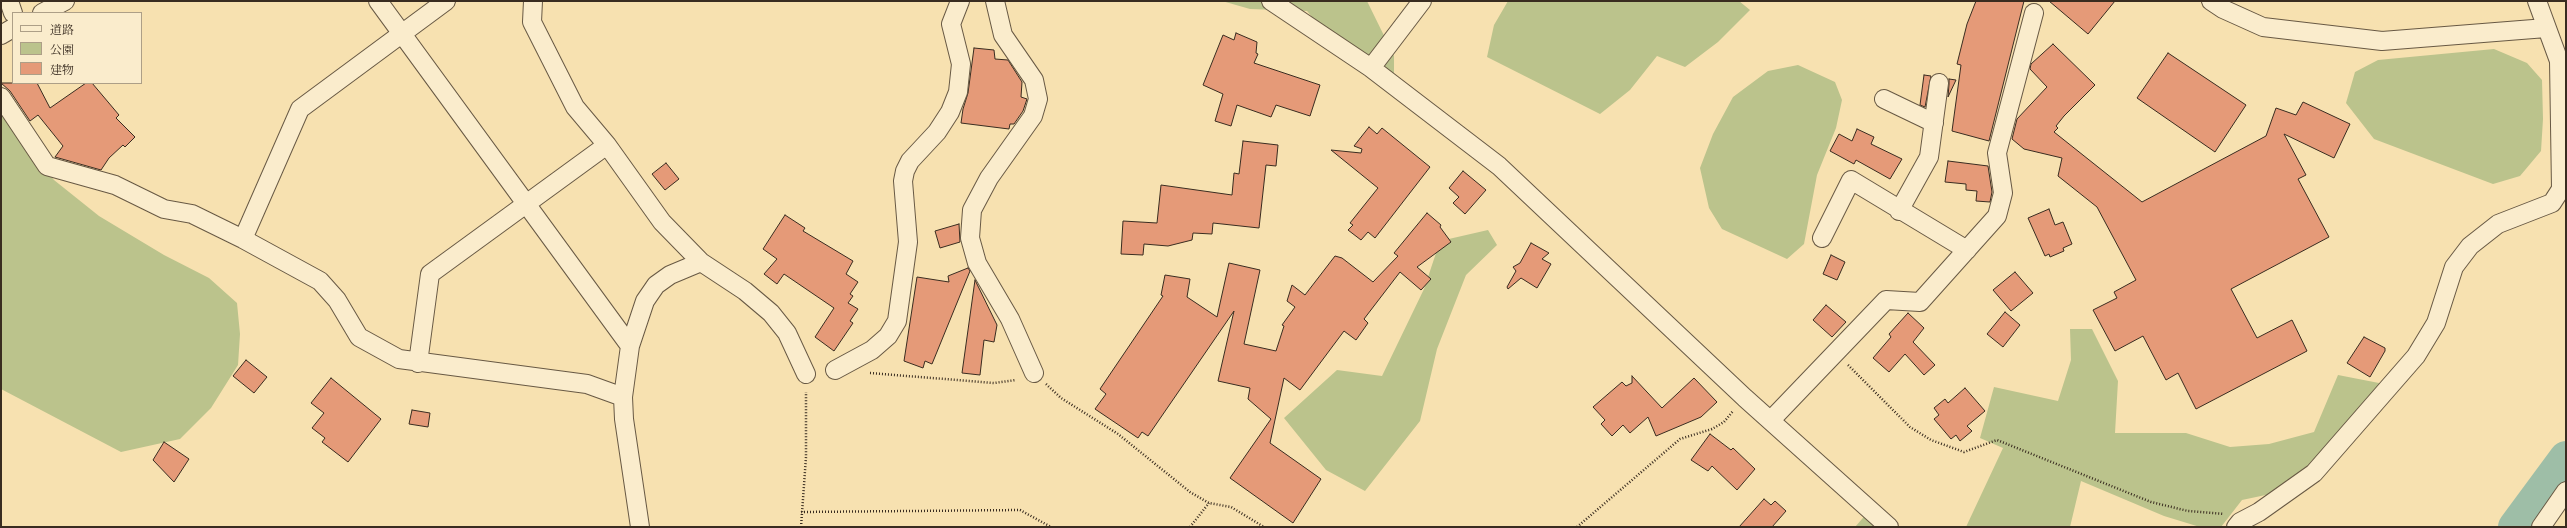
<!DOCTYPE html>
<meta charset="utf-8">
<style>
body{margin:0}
#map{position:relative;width:2567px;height:528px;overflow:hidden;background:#f7e1b0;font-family:"IM FELL Great Primer","Noto Serif JP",serif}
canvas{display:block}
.frame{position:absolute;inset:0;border:2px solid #392c20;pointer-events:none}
.legend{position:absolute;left:12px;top:12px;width:130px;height:72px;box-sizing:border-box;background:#faeccc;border:1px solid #ad9f87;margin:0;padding:5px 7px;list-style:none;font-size:12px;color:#392c20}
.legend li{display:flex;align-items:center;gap:8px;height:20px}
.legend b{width:20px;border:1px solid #ad9f87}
</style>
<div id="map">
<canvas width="2567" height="528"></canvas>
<div class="frame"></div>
<ul class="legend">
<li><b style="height:5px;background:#faeccc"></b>道路</li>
<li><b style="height:11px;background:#bbc38c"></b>公園</li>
<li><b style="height:11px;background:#e59a78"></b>建物</li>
</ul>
</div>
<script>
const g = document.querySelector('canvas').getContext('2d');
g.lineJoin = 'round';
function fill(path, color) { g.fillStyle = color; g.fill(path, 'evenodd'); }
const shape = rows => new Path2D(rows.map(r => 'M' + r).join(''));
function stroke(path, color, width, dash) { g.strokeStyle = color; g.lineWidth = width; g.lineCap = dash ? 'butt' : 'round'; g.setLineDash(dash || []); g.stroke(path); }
const green = shape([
 [1222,1,1367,1,1394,56,1394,87,1361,73,1339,50,1307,11,1250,9],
 [1508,1,1739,1,1750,10,1718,42,1685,67,1657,56,1630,90,1600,114,1487,57,1494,25],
 [2494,49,2527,63,2542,80,2543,119,2541,151,2520,176,2493,184,2374,139,2346,103,2355,72,2378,60],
 [1798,65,1835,82,1842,100,1836,128,1817,175,1804,244,1787,259,1722,229,1709,208,1700,168,1713,134,1733,97,1768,71],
 [1,106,32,153,54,180,99,216,164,255,209,278,237,303,240,334,238,365,211,408,180,439,121,452,1,389],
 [1488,230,1497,245,1466,275,1437,349,1420,421,1365,491,1326,470,1284,418,1337,370,1382,376,1424,289,1440,241],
 [2070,329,2092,329,2118,381,2115,433,2186,433,2230,447,2269,444,2314,432,2338,375,2379,383,2381,389,2310,467,2275,493,2242,500,2221,527,2200,527,2164,516,2081,481,2070,527,1966,527,2003,448,1980,438,1994,387,2058,401,2071,360],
 [1869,511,1886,527,1855,527]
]);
const river = shape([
 [2515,527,2566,458]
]);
const building = shape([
 [1976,1,2024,1,1989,141,1952,131,1961,65,1957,64,1967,24,1976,1],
 [2049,1,2115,1,2088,34,2049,1],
 [1236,33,1257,42,1256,53,1258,54,1254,63,1320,85,1310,116,1276,105,1271,117,1237,105,1231,126,1215,121,1223,94,1203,85,1223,35,1234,40,1236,33],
 [2053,44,2095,85,2064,116,2056,126,2058,128,2054,132,2142,202,2266,136,2276,108,2296,115,2303,102,2350,124,2334,158,2284,134,2306,175,2298,179,2329,237,2231,289,2257,338,2292,320,2307,351,2196,409,2178,373,2166,380,2143,336,2115,351,2093,310,2117,298,2114,292,2136,280,2097,207,2058,176,2062,158,2024,149,2012,139,2017,119,2047,87,2030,69,2031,64,2053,44],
 [974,48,994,50,995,59,1008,60,1022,82,1021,97,1027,99,1023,111,1014,124,1010,124,1009,129,961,123,963,109,968,93,974,48],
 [2168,53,2246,105,2215,152,2137,98,2168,53],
 [1924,75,1931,76,1925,107,1920,105,1924,75],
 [1949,79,1956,80,1948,97,1949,84,1949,79],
 [1,83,37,83,50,108,86,83,92,83,119,115,116,118,135,137,125,147,123,145,109,158,101,170,55,157,63,146,38,115,30,121,10,91,1,83],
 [1369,127,1377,134,1382,128,1430,167,1375,238,1368,232,1361,240,1348,230,1353,225,1350,223,1378,188,1331,150,1361,153,1362,149,1354,146,1369,127],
 [1857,129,1874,137,1871,144,1902,159,1890,179,1856,160,1854,164,1830,151,1839,134,1852,141,1857,129],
 [1243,141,1278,145,1276,166,1266,165,1259,228,1213,223,1212,234,1193,233,1192,240,1168,246,1144,244,1143,255,1121,254,1123,221,1157,223,1161,185,1232,195,1234,173,1239,174,1243,141],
 [1948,161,1988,166,1992,192,1990,202,1976,201,1977,191,1966,190,1966,184,1945,182,1948,161],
 [666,163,679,179,665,190,652,174,666,163],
 [1463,171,1486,190,1465,214,1453,203,1459,197,1449,188,1463,171],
 [2049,209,2055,225,2063,222,2072,244,2063,248,2064,251,2050,257,2049,254,2045,256,2028,218,2049,209],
 [1427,213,1441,225,1440,227,1451,242,1417,267,1431,279,1421,290,1400,272,1364,319,1368,323,1356,340,1344,331,1300,390,1284,378,1270,443,1321,479,1293,523,1230,478,1271,419,1248,399,1250,388,1218,381,1234,311,1148,436,1142,432,1138,438,1095,409,1106,394,1100,389,1163,296,1161,295,1165,275,1190,279,1187,297,1217,317,1229,263,1260,270,1244,344,1276,351,1284,326,1282,325,1295,307,1287,301,1292,285,1305,295,1335,256,1342,258,1373,282,1398,256,1394,253,1427,213],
 [785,215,805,228,803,231,853,261,846,274,858,282,850,294,853,296,848,303,858,309,850,321,853,323,834,351,815,337,834,308,784,274,777,284,764,274,777,259,763,249,785,215],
 [959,224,960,242,940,248,935,231,959,224],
 [1531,243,1549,253,1542,259,1551,264,1537,288,1521,278,1508,289,1507,287,1516,271,1513,267,1520,263,1531,243],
 [1831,255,1845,262,1837,280,1823,274,1831,255],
 [968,268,970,271,932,364,925,361,923,368,904,361,917,277,949,282,948,276,968,268],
 [2015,272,2033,293,2011,311,1993,290,2015,272],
 [975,280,997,325,994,342,984,340,980,375,962,373,975,280],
 [1826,305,1846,322,1832,337,1813,320,1826,305],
 [2005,312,2020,325,2003,347,1987,334,2005,312],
 [1908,313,1924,328,1913,342,1935,365,1924,375,1905,354,1889,372,1873,358,1891,337,1889,334,1908,313],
 [2364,337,2385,348,2385,351,2370,377,2347,363,2364,337],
 [246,360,267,377,254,393,233,376,246,360],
 [1632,376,1662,408,1694,378,1717,402,1701,417,1656,436,1648,417,1630,433,1623,425,1612,436,1601,424,1605,420,1593,407,1622,382,1626,386,1632,383,1632,376],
 [331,378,381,419,348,462,322,442,325,438,312,428,324,413,311,403,331,378],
 [1965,388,1985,411,1967,426,1972,431,1960,441,1956,435,1951,439,1934,419,1939,415,1934,408,1945,399,1948,403,1965,388],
 [412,410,430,413,428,427,409,424,412,410],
 [1710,434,1731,450,1733,448,1755,469,1737,490,1712,466,1708,471,1691,460,1710,434],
 [164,442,189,459,174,482,153,460,164,442],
 [1764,499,1771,505,1775,501,1786,511,1772,527,1739,527,1764,499]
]);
const path = shape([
 [1848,365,1910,427,1931,440,1964,452,1997,440,2151,502,2188,511,2224,514],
 [870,373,994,383,1016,380],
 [1046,384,1061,398,1118,434,1190,492,1209,503,1231,507,1264,527],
 [801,512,1020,510,1051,527],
 [801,527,806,457,806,392],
 [1190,527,1209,503],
 [1577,527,1680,439,1712,429,1724,422,1733,411]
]);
const minor = shape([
 [9,1,13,13],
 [378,1,630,346],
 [533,1,532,22,575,107,607,145,662,222,701,262,745,291,771,313,787,333,806,374],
 [995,1,1003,35,1034,80,1038,99,1033,116,989,178,972,210,970,238,977,263,1010,319,1034,373],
 [1271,1,1371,68,1499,166,1745,398,1889,527],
 [2211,1,2223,9,2263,27,2382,41,2546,28],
 [42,13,65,1],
 [1,35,13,28],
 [1371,68,1422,1],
 [1,97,47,166,115,185,164,209,192,214,243,239,320,281,337,300,359,337,399,359,587,384,623,397],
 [1884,99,1934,123],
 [1899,211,1929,157,1939,83],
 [1822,238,1851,180,1967,250],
 [243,239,300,109,446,1],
 [418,363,430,274,607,145],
 [835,370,872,350,888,336,897,321,908,242,903,181,905,171,910,161,937,132,950,112,958,92,961,64,951,24,960,1],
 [1771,420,1886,300,1920,302,1997,216,2003,193,1997,153,2034,13],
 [640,527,624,419,623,397,630,346,645,301,656,285,670,275,701,262],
 [2236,527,2240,522,2259,512,2314,473,2416,356,2436,323,2454,267,2470,246,2498,224,2552,203,2561,189,2559,61,2537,1],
 [2541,527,2566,491]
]);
fill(green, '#bbc38c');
stroke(river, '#9ebea7', 34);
fill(building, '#e59a78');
stroke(building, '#392c20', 1);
stroke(minor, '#685944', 20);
stroke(path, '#392c20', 2.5, [1, 2]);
stroke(minor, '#faeccc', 18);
</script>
